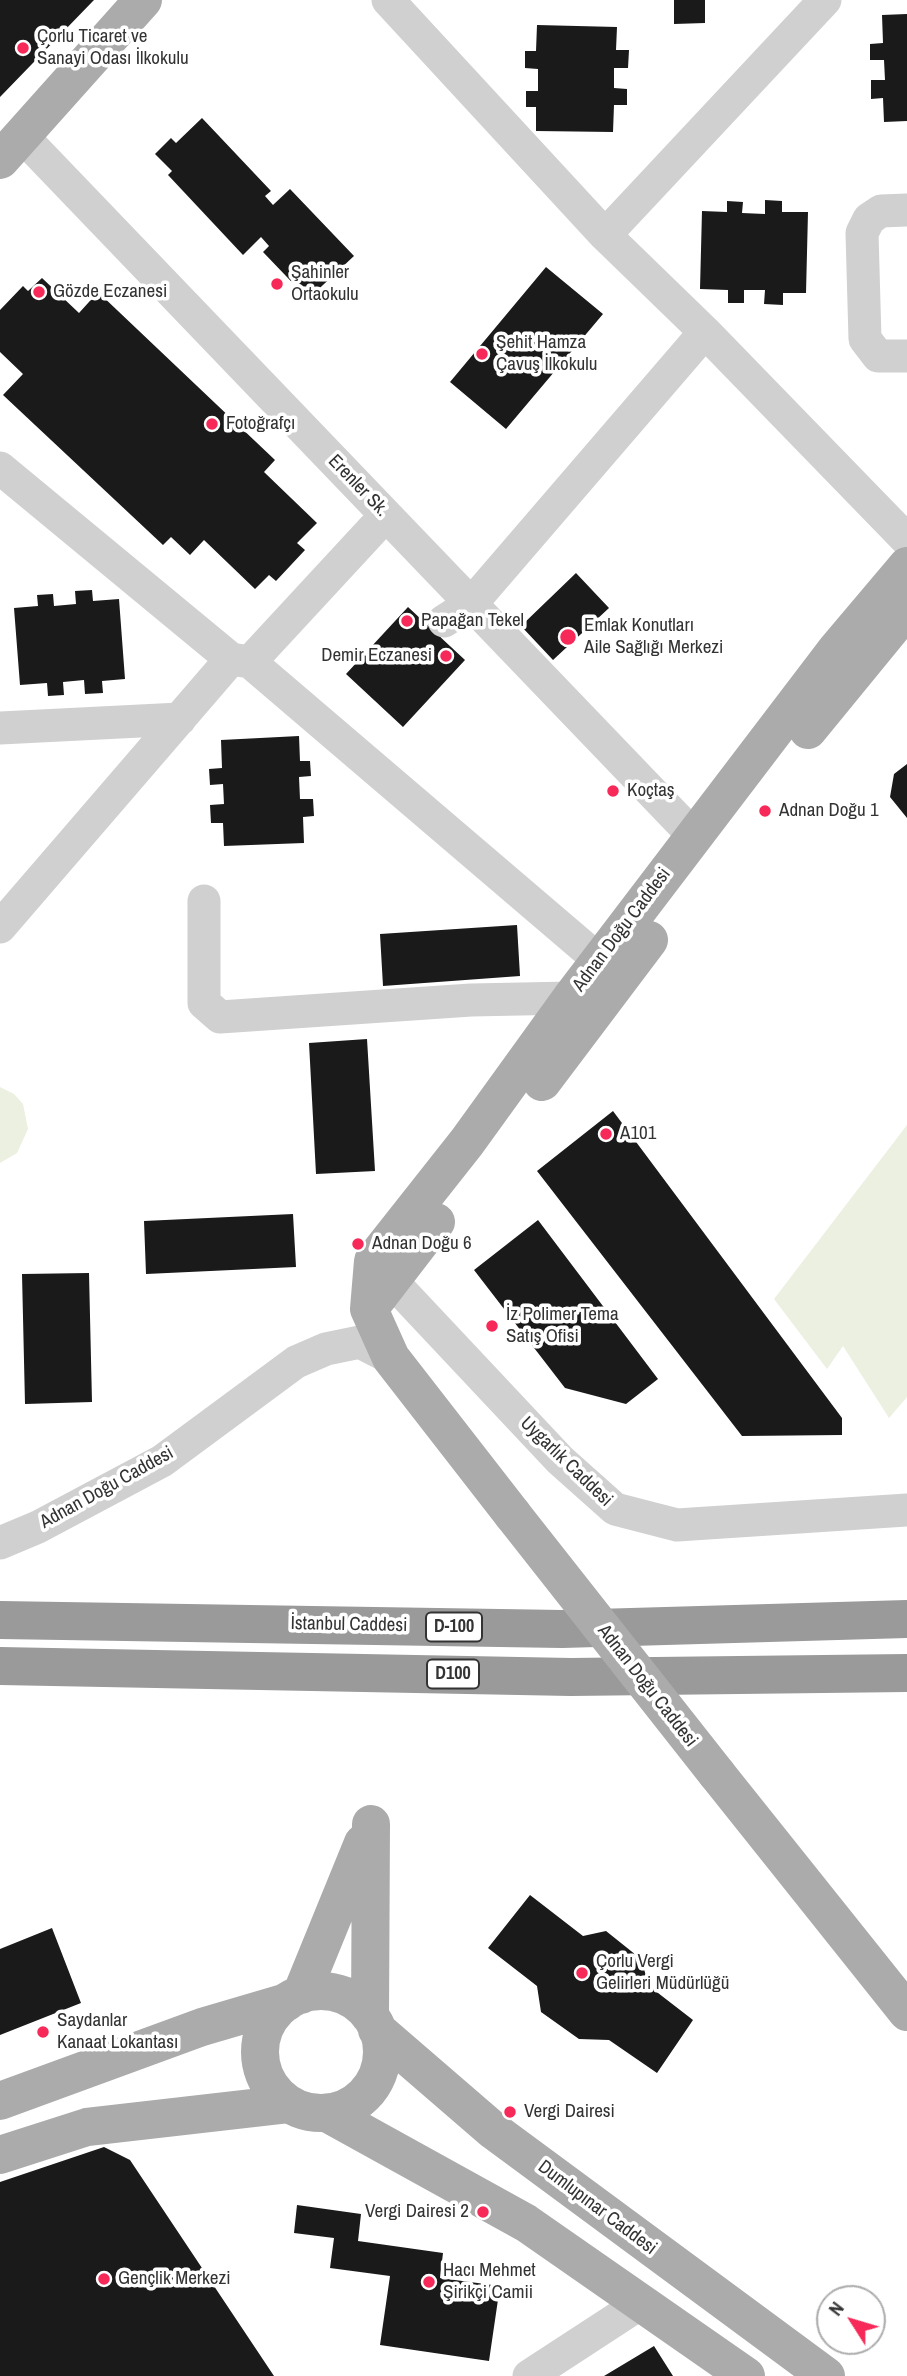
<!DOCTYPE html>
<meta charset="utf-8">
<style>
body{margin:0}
#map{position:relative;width:907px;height:2376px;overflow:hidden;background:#fff;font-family:"Archivo Narrow",sans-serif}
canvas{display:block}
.north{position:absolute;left:816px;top:2285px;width:70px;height:70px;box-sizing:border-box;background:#fff;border:2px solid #adadad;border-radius:50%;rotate:307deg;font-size:19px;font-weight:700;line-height:28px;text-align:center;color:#333}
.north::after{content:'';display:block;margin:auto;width:24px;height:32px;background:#f62958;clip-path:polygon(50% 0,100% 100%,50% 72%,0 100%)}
</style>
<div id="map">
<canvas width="907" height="2376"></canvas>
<div class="north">N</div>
</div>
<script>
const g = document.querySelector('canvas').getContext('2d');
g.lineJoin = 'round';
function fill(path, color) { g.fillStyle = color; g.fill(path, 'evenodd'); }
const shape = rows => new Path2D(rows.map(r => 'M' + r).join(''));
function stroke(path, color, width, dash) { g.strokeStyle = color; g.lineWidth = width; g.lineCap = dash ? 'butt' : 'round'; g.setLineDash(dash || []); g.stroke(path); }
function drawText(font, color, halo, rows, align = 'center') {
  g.font = font + ' "Archivo Narrow",sans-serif'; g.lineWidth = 7; g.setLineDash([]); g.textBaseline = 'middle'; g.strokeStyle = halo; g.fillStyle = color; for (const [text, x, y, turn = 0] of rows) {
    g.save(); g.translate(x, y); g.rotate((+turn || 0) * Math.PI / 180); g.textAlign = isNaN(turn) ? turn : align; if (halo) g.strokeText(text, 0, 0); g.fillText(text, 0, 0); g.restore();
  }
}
const green = shape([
 [0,1087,14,1094,23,1104,28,1129,17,1153,0,1163],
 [907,1125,907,1397,889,1418,843,1346,827,1369,774,1299]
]);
const building = shape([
 [0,0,94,0,0,97],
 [674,0,705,0,705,23,674,24],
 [907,14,907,121,884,122,883,98,871,99,871,80,885,80,884,60,870,60,870,44,883,43,882,15],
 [537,25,617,27,616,50,629,50,628,68,614,68,614,88,627,89,627,105,614,105,613,132,536,131,536,107,526,107,526,91,538,91,538,69,525,68,525,51,536,51],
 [202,118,271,191,265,196,273,205,290,189,354,256,308,299,263,252,269,246,261,237,243,255,168,175,172,171,155,154,171,138,176,143],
 [765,200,782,201,782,212,808,212,806,293,783,293,783,305,764,304,765,290,744,290,744,303,728,303,728,290,700,289,702,211,727,212,727,201,743,202,742,213,765,214],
 [546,267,603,314,506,429,450,382],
 [42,278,79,313,98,292,275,460,264,472,317,523,297,543,305,550,276,581,269,575,255,589,204,540,190,555,171,537,163,545,3,395,23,374,0,352,0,310,23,286,28,291],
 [576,573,609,608,553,660,521,626],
 [92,590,93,601,119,599,125,679,102,681,103,693,85,694,84,680,63,682,64,695,48,696,47,683,20,685,14,608,38,606,37,595,53,594,54,606,76,604,75,591],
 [408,607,465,660,403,727,346,674],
 [299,736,300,761,310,761,311,776,299,777,300,799,313,799,314,816,303,817,304,843,224,846,223,823,211,823,210,805,224,804,223,784,210,785,209,769,222,768,221,740],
 [907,764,907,818,890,797,894,774],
 [517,925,520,976,383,986,380,934],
 [367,1039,375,1171,316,1174,309,1043],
 [613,1111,842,1418,842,1435,742,1436,537,1171],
 [293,1214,296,1267,146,1274,144,1221],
 [538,1220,658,1379,626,1404,565,1388,474,1270],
 [89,1273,92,1402,25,1404,22,1274],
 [530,1895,583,1936,606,1931,641,1959,649,1986,693,2020,657,2073,609,2040,579,2039,541,2012,537,1986,488,1948],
 [52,1928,81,2003,0,2035,0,1949],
 [104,2147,130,2160,274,2376,0,2376,0,2182],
 [297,2205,361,2214,358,2241,443,2253,440,2278,500,2286,489,2361,380,2345,390,2276,330,2268,334,2238,294,2233],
 [654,2346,673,2376,604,2376]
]);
const minor = shape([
 [388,0,605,235,705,332,907,540],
 [22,136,694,836],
 [907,210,881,211,869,219,862,233,865,339,878,356,907,356],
 [605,235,825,0],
 [0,468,231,659,250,662,600,961],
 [444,621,471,604,705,332],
 [250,662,374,528],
 [0,728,180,719],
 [204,901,204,1003,220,1017,471,1000,571,998],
 [0,927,231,659],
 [373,1261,560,1460,615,1509,677,1525,907,1510],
 [0,1543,38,1527,162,1461,296,1362,326,1349,360,1342,391,1358],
 [529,2376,641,2303]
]);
const major = shape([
 [0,160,143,0],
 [808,730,907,609],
 [542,1082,649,940],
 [369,1309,436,1222],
 [513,1515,391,1358,369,1309,373,1261,467,1142,571,998,836,650,907,566],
 [717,1774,907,2012],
 '260 2052a61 61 0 1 1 122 0a61 61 0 1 1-122 0Z',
 [301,1995,363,1843],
 [370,2016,371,1824],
 [377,2030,494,2131,826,2376],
 [0,2101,202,2027,287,2002],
 [327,2113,526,2223,746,2376],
 [0,2155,87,2127,288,2104]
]);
const highway = shape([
 [0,1620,562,1629,907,1619],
 [0,1666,571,1677,907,1673]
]);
const majorBridge = shape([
 [513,1515,717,1774]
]);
const markers = [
 [23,48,7,"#f62958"],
 [277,284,7,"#f62958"],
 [39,292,7,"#f62958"],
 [482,354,7,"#f62958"],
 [212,424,7,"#f62958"],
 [407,621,7,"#f62958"],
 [568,637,9,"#f62958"],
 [446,656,7,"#f62958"],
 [613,791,7,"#f62958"],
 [765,811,7,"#f62958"],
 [606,1134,7,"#f62958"],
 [358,1244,7,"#f62958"],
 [492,1326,7,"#f62958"],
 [582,1973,7,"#f62958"],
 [43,2032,7,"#f62958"],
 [510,2112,7,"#f62958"],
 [483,2212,7,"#f62958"],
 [104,2279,7,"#f62958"],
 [429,2282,7,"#f62958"]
];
const shields = [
 [454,1627,56],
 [453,1674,52]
];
const shieldNames = [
 ["D-100",454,1627],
 ["D100",453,1674]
];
const poiNames = [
 ["Çorlu Ticaret ve",37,37],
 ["Sanayi Odası İlkokulu",37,59],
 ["Şahinler",291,273],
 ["Ortaokulu",291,295],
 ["Gözde Eczanesi",53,292],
 ["Şehit Hamza",496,343],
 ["Çavuş İlkokulu",496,365],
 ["Fotoğrafçı",226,424],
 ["Papağan Tekel",421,621],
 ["Emlak Konutları",584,626],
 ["Aile Sağlığı Merkezi",584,648],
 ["Demir Eczanesi",432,656,"right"],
 ["Koçtaş",627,791],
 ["Adnan Doğu 1",779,811],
 ["A101",620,1134],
 ["Adnan Doğu 6",372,1244],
 ["İz Polimer Tema",506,1315],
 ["Satış Ofisi",506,1337],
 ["Çorlu Vergi",596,1962],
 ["Gelirleri Müdürlüğü",596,1984],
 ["Saydanlar",57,2021],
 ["Kanaat Lokantası",57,2043],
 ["Vergi Dairesi",524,2112],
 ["Vergi Dairesi 2",469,2212,"right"],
 ["Hacı Mehmet",443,2271],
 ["Şirikçi Camii",443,2293],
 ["Gençlik Merkezi",118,2279]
];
const streetNames = [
 ["Erenler Sk.",358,486,46],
 ["Adnan Doğu Caddesi",622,930,-53],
 ["Uygarlık Caddesi",566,1462,44],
 ["Adnan Doğu Caddesi",107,1488,-29],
 ["İstanbul Caddesi",349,1625,1],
 ["Adnan Doğu Caddesi",647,1686,52],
 ["Dumlupınar Caddesi",597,2208,37]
];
fill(green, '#ebf0e0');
fill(building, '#1a1a1a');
stroke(minor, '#d0d0d0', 33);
stroke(major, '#ababab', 38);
stroke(highway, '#9a9a9a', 38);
stroke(majorBridge, '#ababab', 38);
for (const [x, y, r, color] of markers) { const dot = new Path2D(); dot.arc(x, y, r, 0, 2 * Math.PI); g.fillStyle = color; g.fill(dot); stroke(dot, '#fff', 2.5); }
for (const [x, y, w] of shields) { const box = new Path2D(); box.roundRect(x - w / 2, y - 14.5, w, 29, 5); g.fillStyle = '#fff'; g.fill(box); stroke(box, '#333', 2); }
drawText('bold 18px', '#333', null, shieldNames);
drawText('19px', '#333', '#fff', poiNames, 'left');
drawText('19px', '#333', '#fff', streetNames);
</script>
